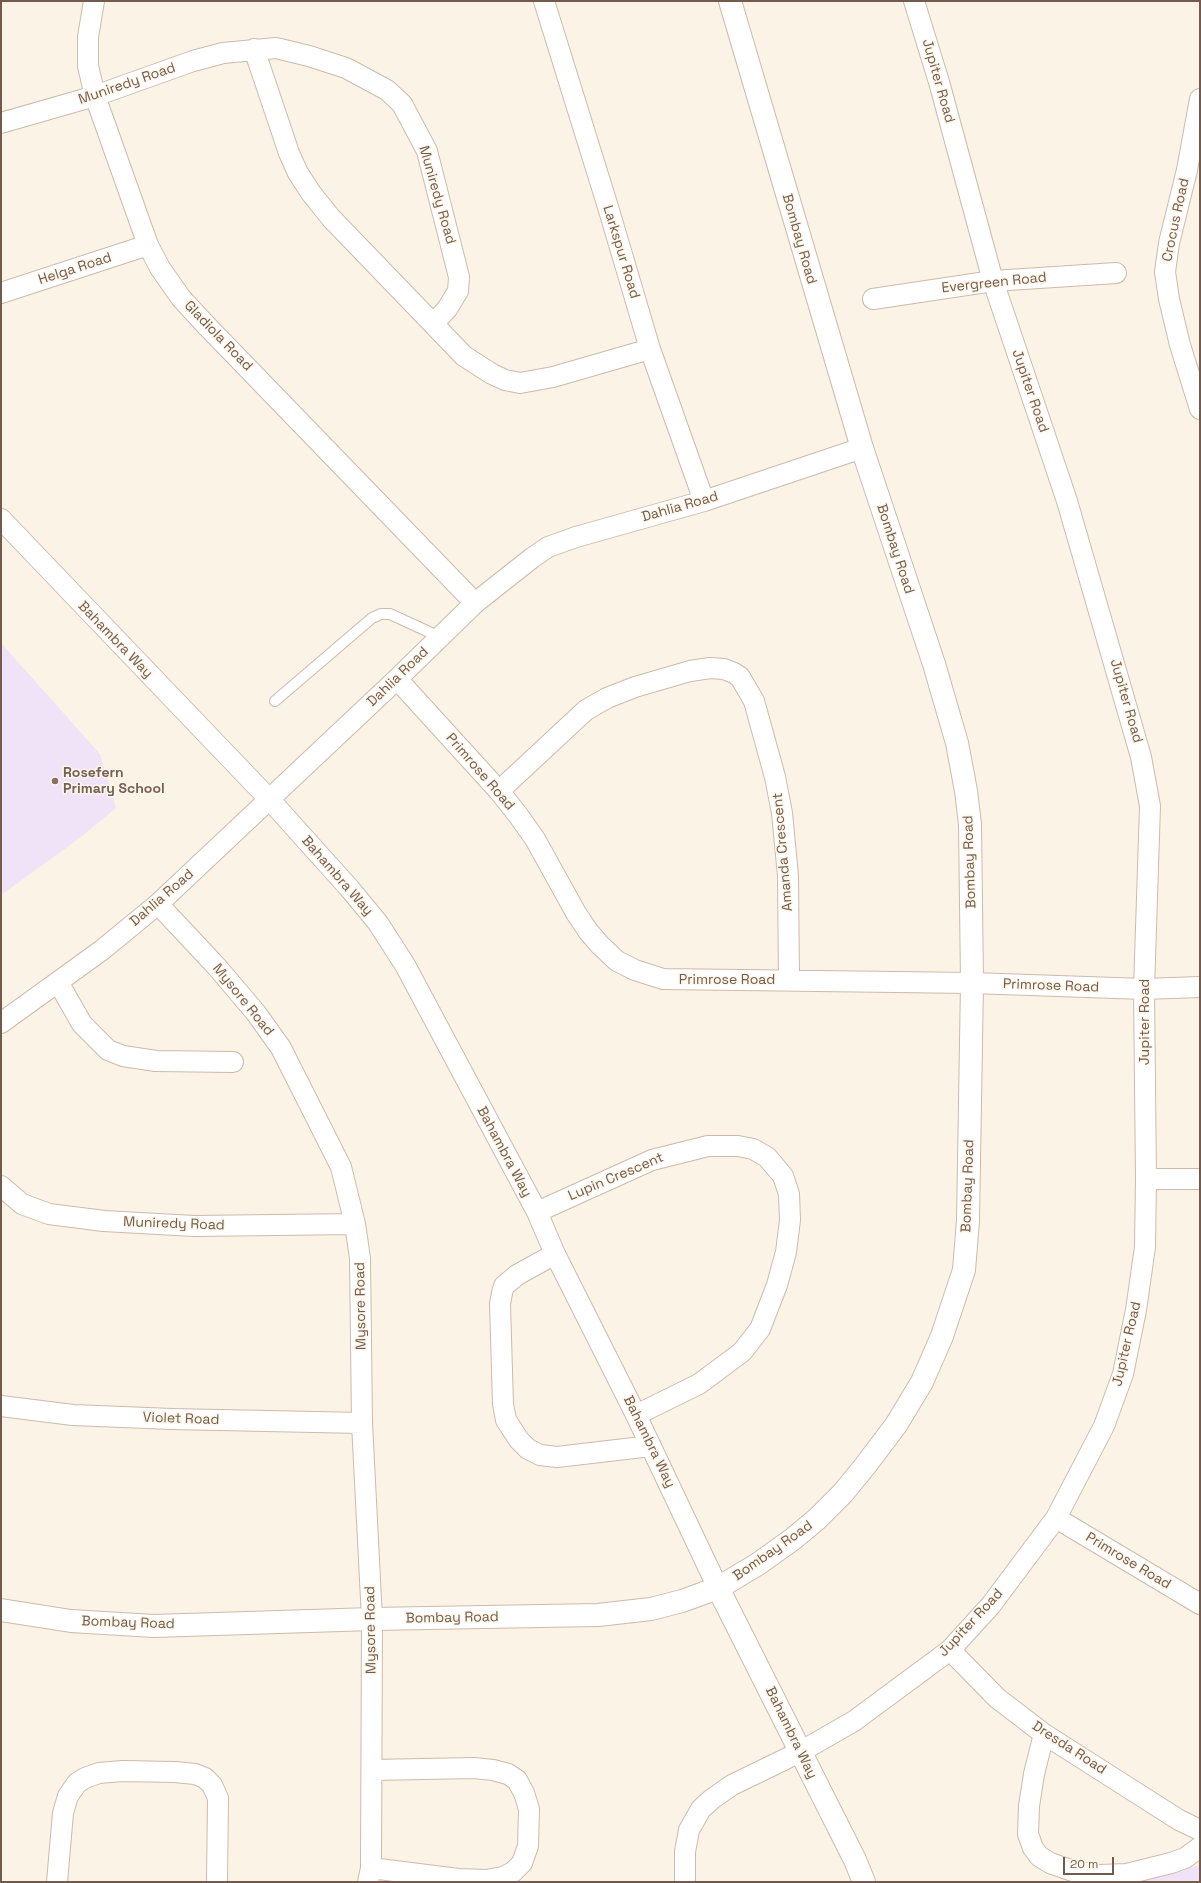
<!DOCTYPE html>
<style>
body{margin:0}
#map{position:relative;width:1201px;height:1883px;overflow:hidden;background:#fbf3e5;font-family:"Space Grotesk",sans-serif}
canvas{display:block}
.frame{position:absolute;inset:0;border:2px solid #725b4c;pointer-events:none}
.scale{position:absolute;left:1063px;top:1857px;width:51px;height:18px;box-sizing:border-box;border:2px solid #725b4c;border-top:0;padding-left:5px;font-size:12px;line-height:14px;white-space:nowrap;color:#725b4c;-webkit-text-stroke:3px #fef7eb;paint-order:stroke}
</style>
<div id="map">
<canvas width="1201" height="1883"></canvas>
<div class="frame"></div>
<div class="scale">20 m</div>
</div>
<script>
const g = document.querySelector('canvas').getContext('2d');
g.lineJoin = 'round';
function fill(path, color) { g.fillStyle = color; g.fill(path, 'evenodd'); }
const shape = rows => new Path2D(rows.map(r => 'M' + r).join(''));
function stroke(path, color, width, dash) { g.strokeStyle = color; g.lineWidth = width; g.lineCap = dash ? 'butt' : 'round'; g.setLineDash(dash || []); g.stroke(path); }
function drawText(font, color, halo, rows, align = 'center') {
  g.font = font + ' "Space Grotesk",sans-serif'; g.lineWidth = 3; g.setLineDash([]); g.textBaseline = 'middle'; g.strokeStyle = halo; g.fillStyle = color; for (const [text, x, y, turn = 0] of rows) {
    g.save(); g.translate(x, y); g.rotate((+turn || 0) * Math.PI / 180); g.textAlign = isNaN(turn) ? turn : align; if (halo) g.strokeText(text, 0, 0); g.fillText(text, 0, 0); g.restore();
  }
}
const education = shape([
 [1,643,100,754,116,808,77,840,1,895],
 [1200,1865,1200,1882,1133,1882]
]);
const service = shape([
 [275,701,372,618,381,614,390,614,440,637]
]);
const minor = shape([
 [94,1,88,37,88,66,95,96,148,245,160,268,181,298,204,323,475,603],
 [544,1,608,207,650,349,704,501],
 [254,49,289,153,298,173,311,193,331,218,464,356,492,374,505,380,520,383,553,377,650,349],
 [1200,99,1187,170,1169,243,1165,272,1169,299,1180,345,1200,409],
 [1,123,95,96,193,61,223,53,276,48,309,56,346,68,387,90,402,104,427,151,459,277,458,291,447,309,433,324],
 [1,293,148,245],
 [873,299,993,281,1116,273],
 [1,519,270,800,350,889,378,923,405,965,537,1212,555,1254,636,1415,718,1588],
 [397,679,499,791,518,815,535,839,576,913,588,931,600,945,617,961,635,970,663,979,972,983,1144,989,1200,987],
 [499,791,586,710,607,698,635,687,690,671,710,668,724,669,734,673,740,677,754,701,775,777,782,813,788,876,789,980],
 [158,904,217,967,256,1013,281,1048,341,1167,355,1224,360,1258,362,1423,372,1619,371,1868,368,1882],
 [58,982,82,1024,108,1050,123,1056,156,1061,233,1062],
 [1,1023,102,950,158,904,397,679,475,603,532,558,548,547,576,537,704,501,862,448],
 [1146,1179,1200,1179],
 [1,1186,22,1204,49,1214,104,1221,194,1226,355,1224],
 [537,1212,652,1160,708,1146,738,1146,753,1149,767,1157,783,1176,789,1194,790,1220,786,1252,777,1285,760,1329,742,1352,699,1384,636,1415],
 [555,1254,517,1275,504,1286,502,1293,500,1304,503,1404,506,1420,519,1440,528,1449,540,1455,557,1457,651,1446],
 [1,1406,73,1415,172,1419,362,1423],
 [1056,1518,1200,1604],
 [950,1650,997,1698,1044,1734,1179,1820,1200,1830],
 [1044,1734,1034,1774,1029,1806,1028,1834,1033,1848,1039,1856,1050,1863,1073,1871,1099,1875,1127,1874,1171,1863,1185,1858,1200,1847],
 [371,1868,458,1879,486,1880,503,1877,513,1872,522,1863,528,1846,529,1809,524,1793,517,1780,508,1774,493,1770,474,1768,372,1770],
 [57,1882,63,1813,68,1796,77,1783,85,1778,99,1773,122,1771,175,1772,195,1774,205,1778,212,1785,218,1798,217,1882],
 [685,1882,685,1852,689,1830,701,1809,712,1799,732,1785,800,1752,854,1721,950,1650,991,1605,1056,1518,1104,1426,1123,1374,1136,1310,1145,1247,1146,1179,1144,989,1150,806,1141,757,1067,501,993,281,939,82,914,1]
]);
const tertiary = shape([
 [718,1588,855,1860,864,1882],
 [1,1610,71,1621,154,1626,372,1619,598,1615,651,1609,682,1601,718,1588,758,1564,793,1539,817,1519,843,1493,865,1466,896,1425,922,1382,942,1336,964,1270,968,1221,972,983,970,824,966,791,957,743,934,664,862,448,730,1]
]);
const markers = [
 [55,781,4,"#8d6e63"]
];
const streetNames = [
 ["Jupiter Road",938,81,74],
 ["Muniredy Road",127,84,-19],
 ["Muniredy Road",437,195,74],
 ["Crocus Road",1176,220,-78],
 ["Bombay Road",799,239,74],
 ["Larkspur Road",621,252,73],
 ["Helga Road",75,269,-18],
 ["Evergreen Road",994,283,-6],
 ["Gladiola Road",218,336,46],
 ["Jupiter Road",1030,391,71],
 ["Dahlia Road",680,507,-16],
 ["Bombay Road",895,549,72],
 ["Bahambra Way",115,640,46],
 ["Dahlia Road",398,677,-44],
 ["Jupiter Road",1126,701,74],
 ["Primrose Road",480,772,49],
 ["Amanda Crescent",783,852,-95],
 ["Bombay Road",970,862,-92],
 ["Bahambra Way",337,876,49],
 ["Dahlia Road",162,898,-41],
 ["Primrose Road",727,980],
 ["Primrose Road",1051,986,2],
 ["Mysore Road",243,1000,51],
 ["Jupiter Road",1145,1022,-90],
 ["Bahambra Way",504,1152,62],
 ["Lupin Crescent",616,1177,-23],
 ["Bombay Road",968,1186,-88],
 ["Muniredy Road",174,1224,2],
 ["Mysore Road",361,1306,-91],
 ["Jupiter Road",1127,1344,-77],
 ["Violet Road",181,1419,2],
 ["Bahambra Way",649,1442,64],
 ["Bombay Road",773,1551,-35],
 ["Primrose Road",1128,1561,31],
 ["Bombay Road",452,1618,-1],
 ["Bombay Road",128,1623,2],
 ["Jupiter Road",971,1623,-47],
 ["Mysore Road",371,1630,-91],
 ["Bahambra Way",791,1733,64],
 ["Dresda Road",1069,1748,33]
];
const educationNames = [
 ["Rosefern",63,773],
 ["Primary School",63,789]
];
fill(education, '#f0e2f7');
stroke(service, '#ccbbac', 12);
stroke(minor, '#ccbbac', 22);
stroke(tertiary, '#ccbbac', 24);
stroke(service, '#fff', 10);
stroke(minor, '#fff', 20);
stroke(tertiary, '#fff', 22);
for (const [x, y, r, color] of markers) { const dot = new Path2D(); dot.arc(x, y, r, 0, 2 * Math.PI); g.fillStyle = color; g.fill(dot); stroke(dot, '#fef7eb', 1.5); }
drawText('14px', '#725b4c', '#fef7eb', streetNames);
drawText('bold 14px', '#785e54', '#fef7eb', educationNames, 'left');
</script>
